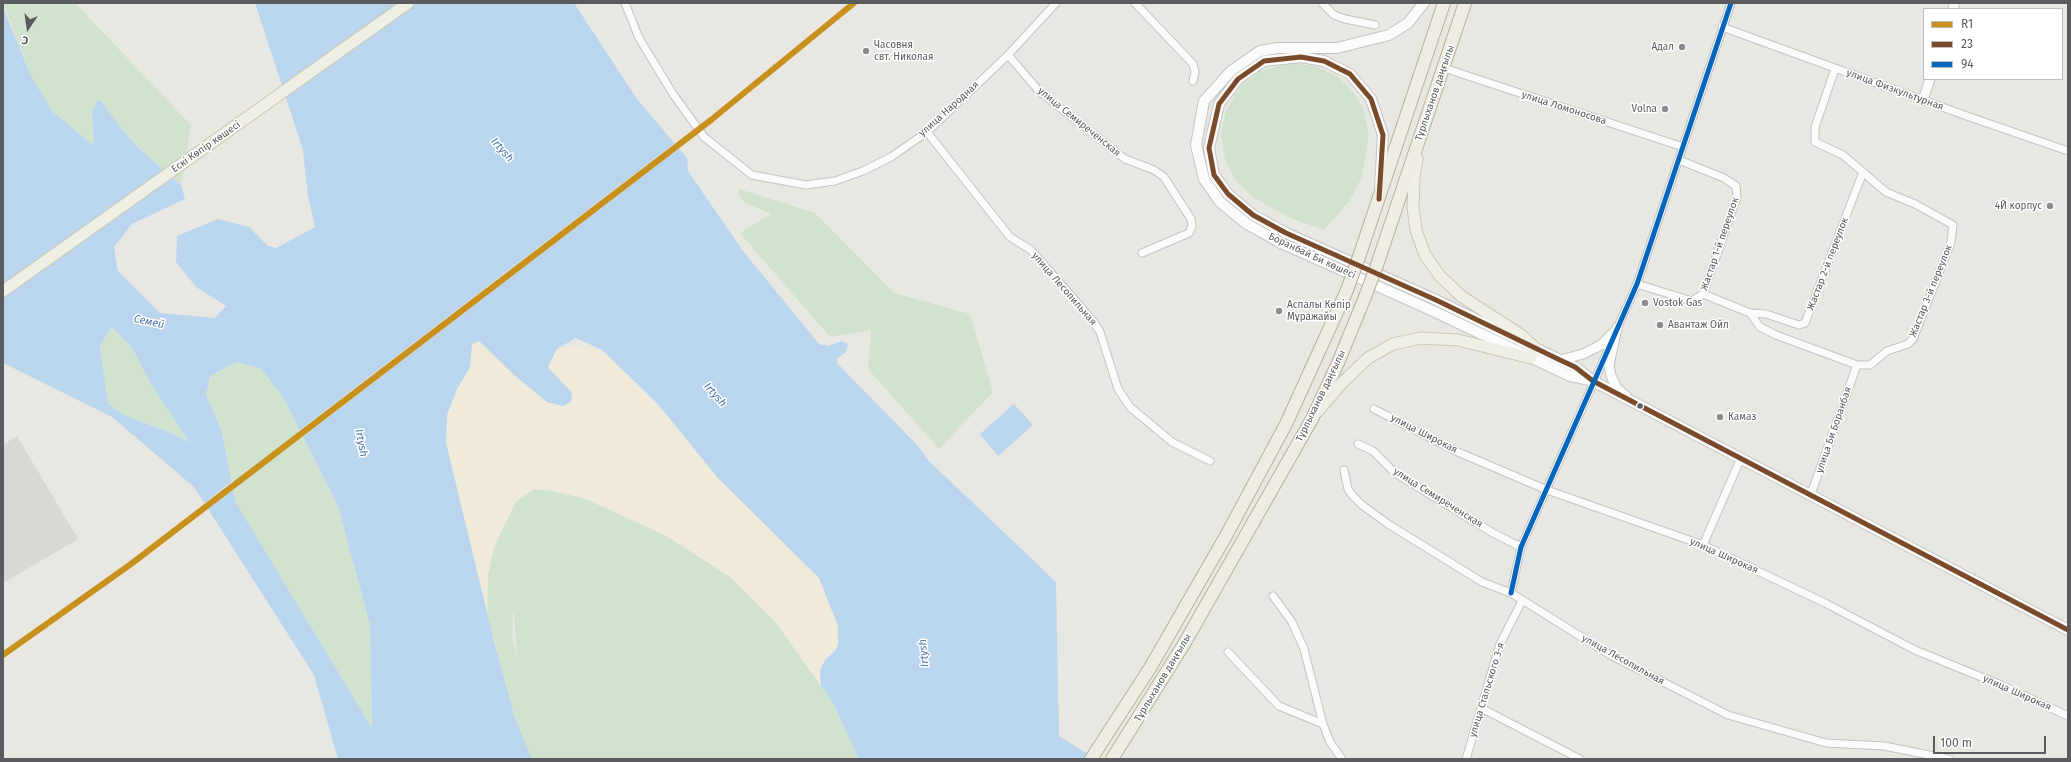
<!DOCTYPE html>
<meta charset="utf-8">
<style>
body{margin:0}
#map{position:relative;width:2071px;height:762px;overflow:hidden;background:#e8e7e2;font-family:"Fira Sans",sans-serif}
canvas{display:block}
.frame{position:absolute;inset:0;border:4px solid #595b5f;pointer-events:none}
.legend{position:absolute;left:1923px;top:8px;width:140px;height:72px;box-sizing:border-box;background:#fff;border:1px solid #bdbdbf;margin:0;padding:5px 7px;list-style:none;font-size:12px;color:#595b5f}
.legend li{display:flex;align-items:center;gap:8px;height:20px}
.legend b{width:20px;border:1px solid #bdbdbf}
.north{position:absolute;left:8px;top:8px;width:40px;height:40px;-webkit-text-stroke:3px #fff;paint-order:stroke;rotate:193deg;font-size:11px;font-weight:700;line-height:16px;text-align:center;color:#595b5f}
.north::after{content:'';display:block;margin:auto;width:14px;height:18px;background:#595b5f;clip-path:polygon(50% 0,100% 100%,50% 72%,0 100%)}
.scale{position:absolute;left:1933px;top:736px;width:113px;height:18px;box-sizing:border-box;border:2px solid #595b5f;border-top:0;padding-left:5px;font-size:12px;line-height:14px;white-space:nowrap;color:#595b5f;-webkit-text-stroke:3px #fff;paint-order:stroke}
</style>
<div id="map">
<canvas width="2071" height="762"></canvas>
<div class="frame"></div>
<ul class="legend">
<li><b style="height:5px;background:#c8901c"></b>R1</li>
<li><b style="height:5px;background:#7a4b2a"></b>23</li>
<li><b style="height:5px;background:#0065bd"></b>94</li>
</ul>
<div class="north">С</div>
<div class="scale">100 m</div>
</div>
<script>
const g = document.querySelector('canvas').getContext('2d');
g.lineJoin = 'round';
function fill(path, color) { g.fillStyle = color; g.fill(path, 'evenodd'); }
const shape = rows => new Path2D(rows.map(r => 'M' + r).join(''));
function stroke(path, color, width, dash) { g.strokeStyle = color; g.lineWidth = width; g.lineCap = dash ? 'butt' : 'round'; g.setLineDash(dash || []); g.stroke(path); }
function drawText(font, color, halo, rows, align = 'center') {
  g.font = font + ' "Fira Sans",sans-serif'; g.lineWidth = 3; g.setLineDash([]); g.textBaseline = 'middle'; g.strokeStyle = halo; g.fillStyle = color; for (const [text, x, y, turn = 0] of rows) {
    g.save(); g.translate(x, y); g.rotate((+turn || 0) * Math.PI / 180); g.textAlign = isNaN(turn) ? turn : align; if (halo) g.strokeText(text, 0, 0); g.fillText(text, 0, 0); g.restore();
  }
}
const industrial = shape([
 [17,436,78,539,3,583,3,445]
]);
const green = shape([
 [3,3,75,3,191,125,181,185,135,145,99,99,92,110,94,147,53,112,31,76],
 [1290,63,1315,66,1337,76,1355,94,1364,111,1369,136,1361,179,1350,200,1324,230,1290,218,1253,197,1235,180,1225,159,1221,134,1226,111,1240,87,1261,71],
 [739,189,815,213,894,293,970,314,993,392,939,449,868,369,871,330,830,337,740,233,771,214,744,202,739,196],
 [112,327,132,348,151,384,189,442,169,432,126,416,108,404,100,345],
 [237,362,260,368,283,397,338,506,370,625,372,729,236,503,221,429,206,395,210,376],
 [535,489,554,491,586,499,665,535,729,576,775,621,833,703,859,759,532,759,515,718,487,614,488,574,494,547,516,501],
 [513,610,514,611,517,660,512,637]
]);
const sand = shape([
 [479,341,514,375,547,402,563,405,572,393,548,367,557,349,577,347,602,350,658,405,717,477,819,578,838,626,838,645,835,651,825,660,820,671,821,686,775,621,729,576,665,535,586,499,554,491,535,489,516,501,494,547,488,574,487,614,446,443,447,415,457,389,470,367,472,344]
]);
const water = shape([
 [255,3,574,3,637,99,687,158,688,171,743,251,819,344,828,346,842,341,848,344,846,352,838,358,837,363,917,445,929,461,1056,582,1059,736,1096,759,859,759,833,703,821,686,820,671,825,660,835,651,838,645,838,626,819,578,717,477,658,404,602,350,576,338,557,349,548,367,572,393,571,402,563,406,547,402,514,375,479,341,472,344,470,367,457,389,447,415,446,443,494,641,515,718,532,759,338,759,314,675,194,487,112,417,3,363,3,7,31,76,53,112,94,146,92,110,99,99,135,145,181,185,185,199,132,224,114,247,118,271,160,313,215,318,226,306,196,287,176,262,177,236,218,219,249,227,268,246,276,248,315,227,308,196,303,150],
 [112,327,132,348,151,384,189,442,169,432,126,416,108,404,100,345],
 [237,362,260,368,283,397,338,506,370,625,372,728,236,503,221,429,206,395,210,376],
 [1014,404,1033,425,998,456,980,434]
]);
const pier = shape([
 [676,142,681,147,300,439,297,432],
 [234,480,236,488,207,510,203,504]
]);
const minor = shape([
 [625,3,639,38,673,94,704,137,752,175,806,185,835,181,863,171,891,157,927,132,1008,55,1056,3],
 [1135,3,1193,64,1195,72,1193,81],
 [1322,3,1334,15,1345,19,1375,25],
 [1722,27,1964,115,2068,151],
 [1008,55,1039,91,1091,132,1125,159,1154,170,1164,177,1191,219,1192,226,1189,233,1142,253],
 [1444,68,1683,147],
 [927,132,1010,237,1031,250,1093,321,1100,332,1118,389,1130,407,1172,442,1210,461],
 [1637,284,1692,301,1703,294,1737,197,1736,186,1724,178,1679,160],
 [1703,294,1750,313,1766,314,1799,325,1805,323,1863,172],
 [1750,313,1760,327,1776,335,1857,365,1870,365,1887,351,1908,344,1913,339,1951,242,1953,225,1915,204,1886,192,1843,155,1815,142,1815,127,1835,69],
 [1615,333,1637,284,1731,3],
 [1374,409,1458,452,1547,490,1703,545,1825,603,1915,650,2001,685,2068,716],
 [1358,444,1373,451,1395,473,1493,533,1521,547],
 [1344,470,1348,489,1352,495,1362,505,1388,524,1482,582,1511,593,1612,656,1728,715,1826,743,1884,746,1949,759],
 [1811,494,1857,365],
 [1703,545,1741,458],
 [1511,593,1521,547,1611,343],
 [1273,596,1292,622,1304,649,1323,724,1330,742,1342,759],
 [1228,652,1279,706,1323,724],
 [1481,708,1580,759],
 [1466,759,1500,644,1522,601]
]);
const tertiary = shape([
 [1953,9,1955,3],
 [1923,100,1930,79],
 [1617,328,1609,365,1611,376,1617,388,1626,396],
 [1560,360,1583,354,1601,345,1617,329]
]);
const secondary = shape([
 [1424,3,1408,23,1389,35,1337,48,1278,48,1260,51,1231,71,1204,101,1196,145,1204,179,1220,202,1247,224,1281,243,1431,310,1570,376,1590,380],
 [1380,187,1383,135,1371,99,1350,74,1324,61,1301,57,1264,61,1238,79,1219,104,1209,148,1214,175,1228,194,1253,215,1286,233,1436,300,1560,360,1575,367,1593,381,2068,630]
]);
const primary = shape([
 [1417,158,1414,178,1413,207,1416,230,1425,255,1440,276,1461,296,1521,335,1534,347],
 [3,291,408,3],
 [1317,412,1342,383,1368,358,1393,344,1421,338,1458,340,1531,358]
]);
const trunk = shape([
 [1359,257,1444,3],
 [1377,265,1465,3],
 [1091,759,1150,668,1227,534,1286,424,1347,290],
 [1112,759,1184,644,1312,419,1338,363,1365,297]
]);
const trunkBridge = shape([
 [1347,290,1359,257],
 [1365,297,1377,265]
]);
const bus1 = shape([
 [1379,199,1383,135,1371,99,1350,74,1324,61,1301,57,1264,61,1238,79,1219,104,1209,148,1214,175,1228,194,1253,215,1286,233,1436,300,1560,360,1575,367,1593,381,2068,630]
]);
const bus2 = shape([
 [1511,593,1521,547,1637,284,1731,3]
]);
const rail1 = shape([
 [3,655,131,564,711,120,854,3]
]);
const markers = [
 [1682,47,4,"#8b8c8d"],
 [866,51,4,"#8b8c8d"],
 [1665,109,4,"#8b8c8d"],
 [2050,206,4,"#8b8c8d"],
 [1645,303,4,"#8b8c8d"],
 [1279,311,4,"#8b8c8d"],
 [1660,325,4,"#8b8c8d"],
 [1640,406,3.5,"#595b5f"],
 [1720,417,4,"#8b8c8d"]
];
const poiNames = [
 ["Часовня",874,45],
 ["свт. Николая",874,57],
 ["Адал",1674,47,"right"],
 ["Volna",1657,109,"right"],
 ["4Й корпус",2042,206,"right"],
 ["Vostok Gas",1653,303],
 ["Аспалы Көпір",1287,305],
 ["Мұражайы",1287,317],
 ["Авантаж Ойл",1668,325],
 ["Камаз",1728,417]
];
const streetNames = [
 ["улица Физкультурная",1895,90,20],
 ["Тұрлыханов даңғылы",1435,93,-71],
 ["улица Ломоносова",1564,108,18],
 ["улица Народная",949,109,-42],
 ["улица Семиреченская",1079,122,39],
 ["Ескі Көпір көшесі",206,147,-35],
 ["Жастар 1-й переулок",1720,244,-71],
 ["Боранбай Би көшесі",1312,256,25],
 ["Жастар 2-й переулок",1828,264,-69],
 ["улица Лесопильная",1064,289,49],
 ["Жастар 3-й переулок",1931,291,-68],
 ["Тұрлыханов даңғылы",1321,396,-64],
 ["улица Би Боранбая",1834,430,-71],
 ["улица Широкая",1424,434,27],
 ["улица Семиреченская",1438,498,32],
 ["улица Широкая",1724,556,24],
 ["улица Лесопильная",1623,660,29],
 ["Тұрлыханов даңғылы",1163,678,-59],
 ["улица Стальского 3-я",1487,690,-73],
 ["улица Широкая",2017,693,24]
];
const waterNames = [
 ["Irtysh",502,150,49],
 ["Семей",149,322,12],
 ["Irtysh",715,395,49],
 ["Irtysh",361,443,79],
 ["Irtysh",924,653,-95]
];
fill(industrial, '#d9d8d4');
fill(green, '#d1e3cf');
fill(sand, '#efead9');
fill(water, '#bad6ee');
fill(pier, '#e8e7e2');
stroke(minor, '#c4c3c3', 9);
stroke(tertiary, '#c4c3c3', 11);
stroke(secondary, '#c4c5c4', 12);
stroke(primary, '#ccc7b3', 13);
stroke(trunk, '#bab095', 14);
stroke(minor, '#fcfbfb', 7);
stroke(tertiary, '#fcfbfb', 9);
stroke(secondary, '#fcfbfb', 10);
stroke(primary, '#f0efe6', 11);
stroke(trunk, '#eeece3', 12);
stroke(trunkBridge, '#bab095', 14, []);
stroke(trunkBridge, '#eeece3', 12);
stroke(bus1, '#7a4b2a', 5);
stroke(bus2, '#0065bd', 5);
stroke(rail1, '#c8901c', 6);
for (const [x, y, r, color] of markers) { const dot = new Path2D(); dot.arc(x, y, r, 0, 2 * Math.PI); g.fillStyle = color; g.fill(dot); stroke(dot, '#fff', 1.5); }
drawText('10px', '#595b5f', '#fff', poiNames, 'left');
drawText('10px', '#595b5f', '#fff', streetNames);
drawText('italic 11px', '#4c76a9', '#fff', waterNames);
</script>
